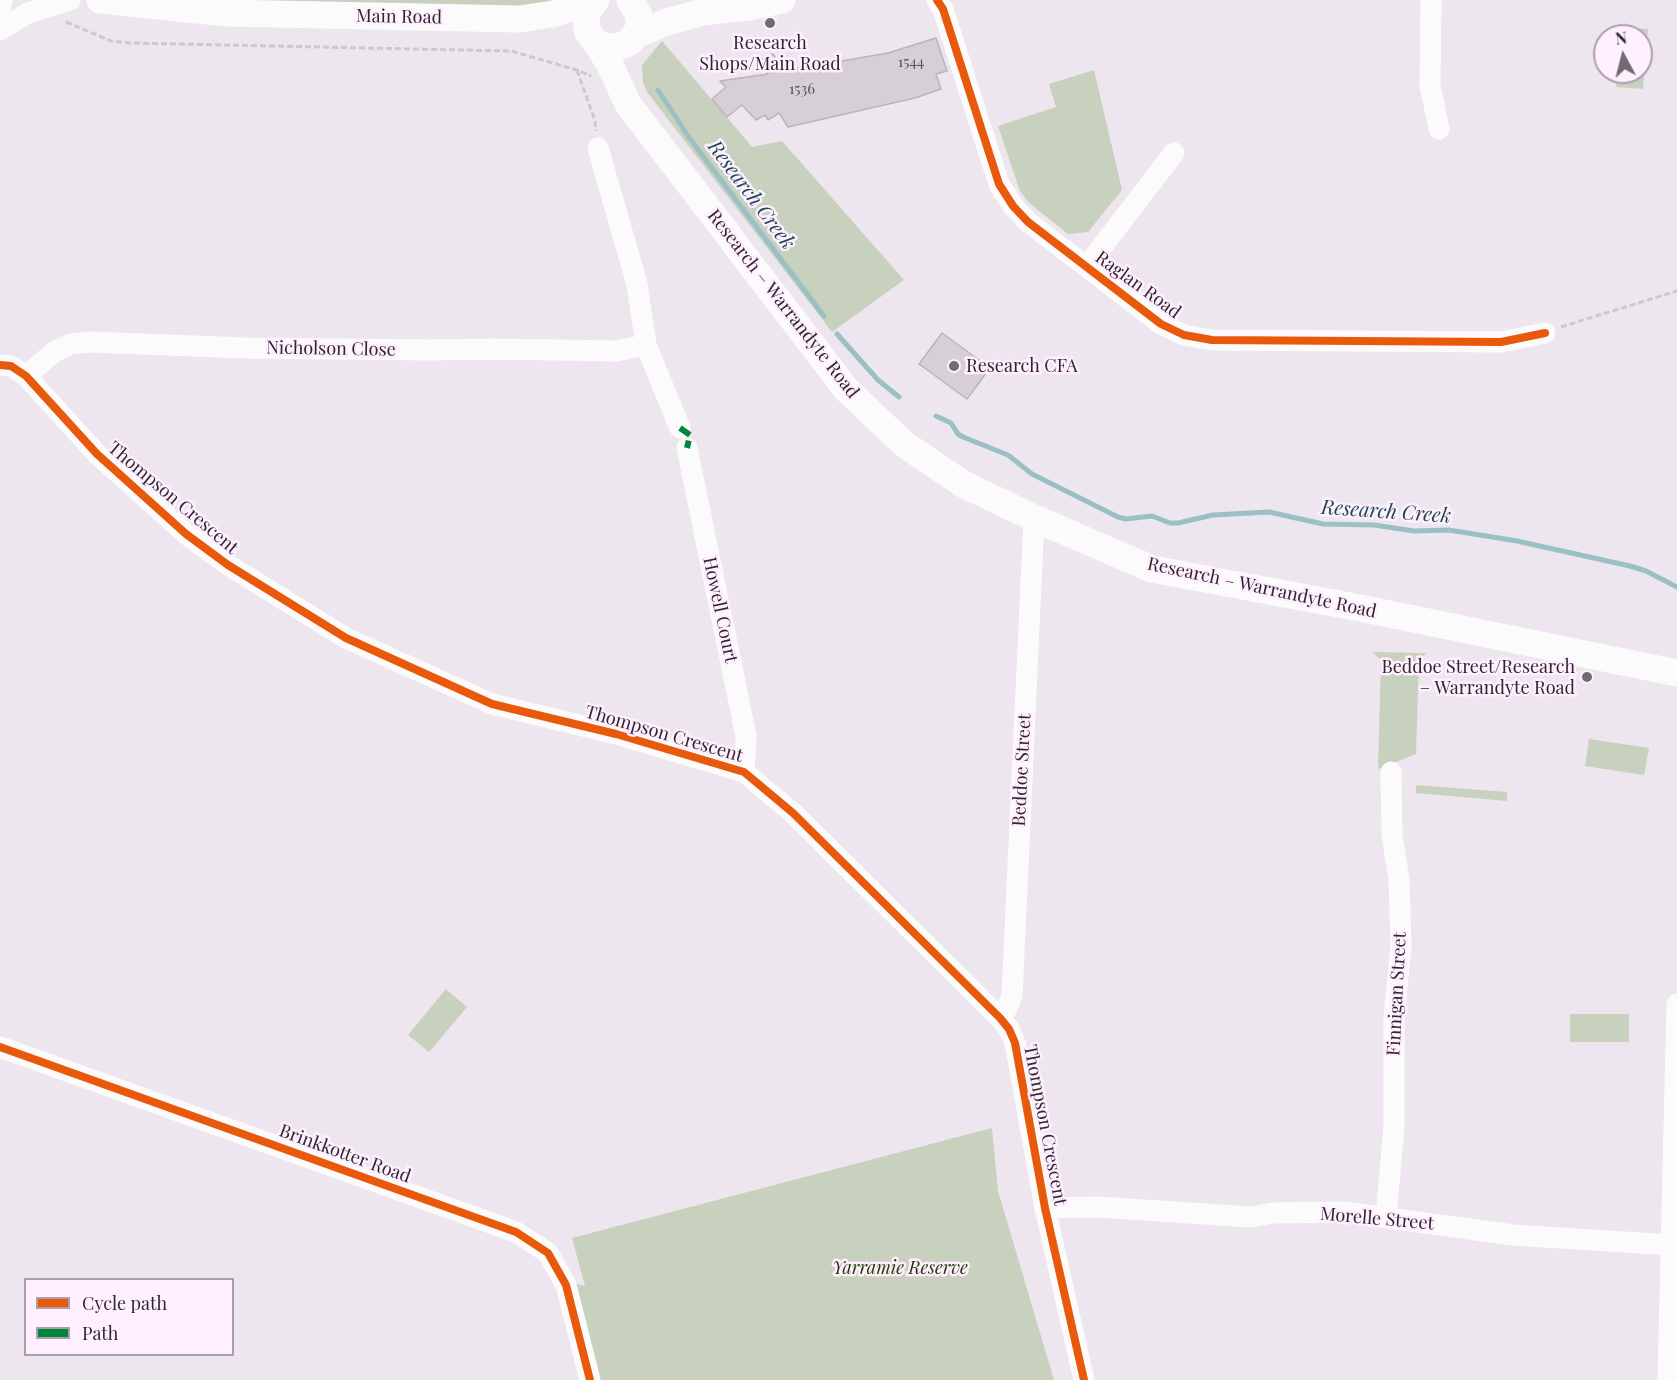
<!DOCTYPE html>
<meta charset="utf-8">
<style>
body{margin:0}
#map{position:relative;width:1677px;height:1380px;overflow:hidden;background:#eee6ee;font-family:"Playfair Display",serif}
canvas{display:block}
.legend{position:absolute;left:24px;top:1278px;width:210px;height:78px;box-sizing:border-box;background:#ffefff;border:2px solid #ab9fab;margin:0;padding:8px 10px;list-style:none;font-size:18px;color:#2d272d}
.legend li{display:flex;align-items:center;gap:12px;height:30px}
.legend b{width:30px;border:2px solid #ab9fab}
.north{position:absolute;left:1593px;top:24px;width:60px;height:60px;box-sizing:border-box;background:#ffefff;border:2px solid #ab9fab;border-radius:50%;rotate:353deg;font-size:16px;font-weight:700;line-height:24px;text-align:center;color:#2d272d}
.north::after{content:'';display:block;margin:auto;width:21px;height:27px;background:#716a71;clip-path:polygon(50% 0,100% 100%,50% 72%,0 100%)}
</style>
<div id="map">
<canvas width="1677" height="1380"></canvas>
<ul class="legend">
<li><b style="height:8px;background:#e8590c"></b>Cycle path</li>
<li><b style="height:8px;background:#00873e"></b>Path</li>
</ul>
<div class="north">N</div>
</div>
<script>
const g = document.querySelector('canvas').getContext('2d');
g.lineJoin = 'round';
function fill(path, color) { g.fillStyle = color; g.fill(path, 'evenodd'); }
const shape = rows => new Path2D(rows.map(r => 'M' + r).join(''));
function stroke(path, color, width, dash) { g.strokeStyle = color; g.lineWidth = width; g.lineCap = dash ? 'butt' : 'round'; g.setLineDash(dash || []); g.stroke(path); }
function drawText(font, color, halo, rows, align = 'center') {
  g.font = font + ' "Playfair Display",serif'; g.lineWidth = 5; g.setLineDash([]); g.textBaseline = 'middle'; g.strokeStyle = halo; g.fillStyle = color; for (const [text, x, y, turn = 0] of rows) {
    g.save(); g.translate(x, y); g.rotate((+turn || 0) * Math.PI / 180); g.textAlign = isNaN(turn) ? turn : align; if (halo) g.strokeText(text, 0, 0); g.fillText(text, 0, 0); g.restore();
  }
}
const green = shape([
 [212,0,574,0,542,8],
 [1621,27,1648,29,1643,89,1616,87,1617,72,1641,72,1641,36,1620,36],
 [662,41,752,147,782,141,904,280,832,332,647,92,643,83,642,65],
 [1094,70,1122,190,1088,232,1068,234,1028,202,1020,191,998,126,1056,107,1049,84],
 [1373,652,1426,653,1419,661,1416,754,1378,769,1381,660],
 [1589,739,1649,748,1644,775,1585,766],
 [1416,785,1507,792,1507,801,1416,793],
 [446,989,467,1007,429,1052,408,1035],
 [1570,1014,1629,1014,1629,1042,1570,1042],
 [992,1128,998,1191,1054,1380,598,1380,573,1283,585,1286,572,1238]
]);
const stream = shape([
 [658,90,690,139,824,316],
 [837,334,878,380,899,397],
 [936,416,951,423,958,434,963,437,1008,455,1032,474,1118,517,1126,519,1152,516,1170,523,1178,523,1213,515,1269,512,1323,524,1374,525,1414,531,1449,530,1517,541,1630,566,1646,571,1677,587]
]);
const building = shape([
 [936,38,947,71,936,74,941,89,915,98,788,127,779,113,768,120,765,115,756,120,742,105,727,117,712,99,726,87,720,81,768,74,760,61,773,54,784,71,888,53,936,38],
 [942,333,990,368,967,399,919,364,942,333]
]);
const path = shape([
 [66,22,111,41,129,43,511,51,577,70,591,76],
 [577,70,595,121,596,131],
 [1561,327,1677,291]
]);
const minor = shape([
 [937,0,943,9,999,184,1013,206,1028,222,1161,324,1184,335,1212,340,1501,342,1545,333],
 [1431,0,1430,85,1439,129],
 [0,11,2,0],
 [0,30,28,13,70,0],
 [598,148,637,284,646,345,680,428],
 [1087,266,1174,153],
 [0,365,11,366,26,376,97,454,186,534,228,565,346,638,492,704,616,734,744,772,793,813,1000,1018,1009,1029,1015,1043,1045,1208,1084,1380],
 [26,376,54,352,71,344,90,342,246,348,428,350,493,349,616,351,646,345],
 [687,448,746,736,744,772],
 [1000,1018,1007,1008,1012,996,1034,518],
 [0,1047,516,1232,548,1253,566,1285,590,1380],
 [1045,1208,1098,1207,1250,1217,1273,1213,1344,1212,1513,1235,1672,1245],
 [1386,1217,1394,1127,1394,1017,1401,946,1399,880,1392,834,1391,772],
 [1668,1380,1677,1004]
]);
const major = shape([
 [100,0,227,13,519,19,553,14,592,0],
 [596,0,587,13,586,20,588,33,595,41,601,45,616,48,630,42,639,28,639,15,630,0],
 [636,35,667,22,703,12,748,7,782,0],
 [595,41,609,63,628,104,846,389,904,444,963,484,1034,518,1152,569,1360,608,1677,673]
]);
const quiet = shape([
 [680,428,690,435,687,448]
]);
const cycleway = shape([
 [937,0,943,9,999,184,1013,206,1028,222,1161,324,1184,335,1212,340,1501,342,1545,333],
 [0,365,11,366,26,376,97,454,186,534,228,565,346,638,492,704,616,734,744,772,793,813,1000,1018,1009,1029,1015,1043,1045,1208,1084,1380],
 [0,1047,516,1232,548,1253,566,1285,590,1380]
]);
const markers = [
 [770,23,6,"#716a71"],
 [954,366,6,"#716a71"],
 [1587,677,6,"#716a71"]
];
const numberNames = [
 ["1544",911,62],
 ["1536",802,89]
];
const streetNames = [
 ["Main Road",399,17,1],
 ["Raglan Road",1138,285,36],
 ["Research – Warrandyte Road",783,304,52],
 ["Nicholson Close",331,349,1],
 ["Thompson Crescent",173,498,40],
 ["Research – Warrandyte Road",1262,588,12],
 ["Howell Court",720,610,78],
 ["Thompson Crescent",664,734,16],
 ["Beddoe Street",1022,770,-87],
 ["Finnigan Street",1397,994,-87],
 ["Thompson Crescent",1045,1125,79],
 ["Brinkkotter Road",345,1154,20],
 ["Morelle Street",1377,1219,5]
];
const poiNames = [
 ["Research",770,43],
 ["Shops/Main Road",770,64],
 ["Research CFA",966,366,"left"],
 ["Beddoe Street/Research",1575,667,"right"],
 ["– Warrandyte Road",1575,688,"right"]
];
const parkNames = [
 ["Yarramie Reserve",900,1268]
];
const waterNames = [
 ["Research Creek",751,195,53],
 ["Research Creek",1386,512,4]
];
fill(green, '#c8d0be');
stroke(stream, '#9bc0c3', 5);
fill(building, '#d6d0d6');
stroke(building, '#bbb4bb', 1.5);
stroke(path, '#cbc9cb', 3, [6, 3]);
stroke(minor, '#fcfbfc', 21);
stroke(major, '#fcfbfc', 27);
stroke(quiet, '#00873e', 6, [12, 6]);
stroke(cycleway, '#e8590c', 8);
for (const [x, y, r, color] of markers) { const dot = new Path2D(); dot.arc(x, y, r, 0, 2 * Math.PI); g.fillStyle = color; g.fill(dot); stroke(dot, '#ffefff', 2); }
drawText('15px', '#585258', null, numberNames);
drawText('18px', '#2d272d', '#ffefff', streetNames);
drawText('18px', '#2d272d', '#ffefff', poiNames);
drawText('italic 18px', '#1e3800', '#ffefff', parkNames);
drawText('italic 20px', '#164a4b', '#ffefff', waterNames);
</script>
